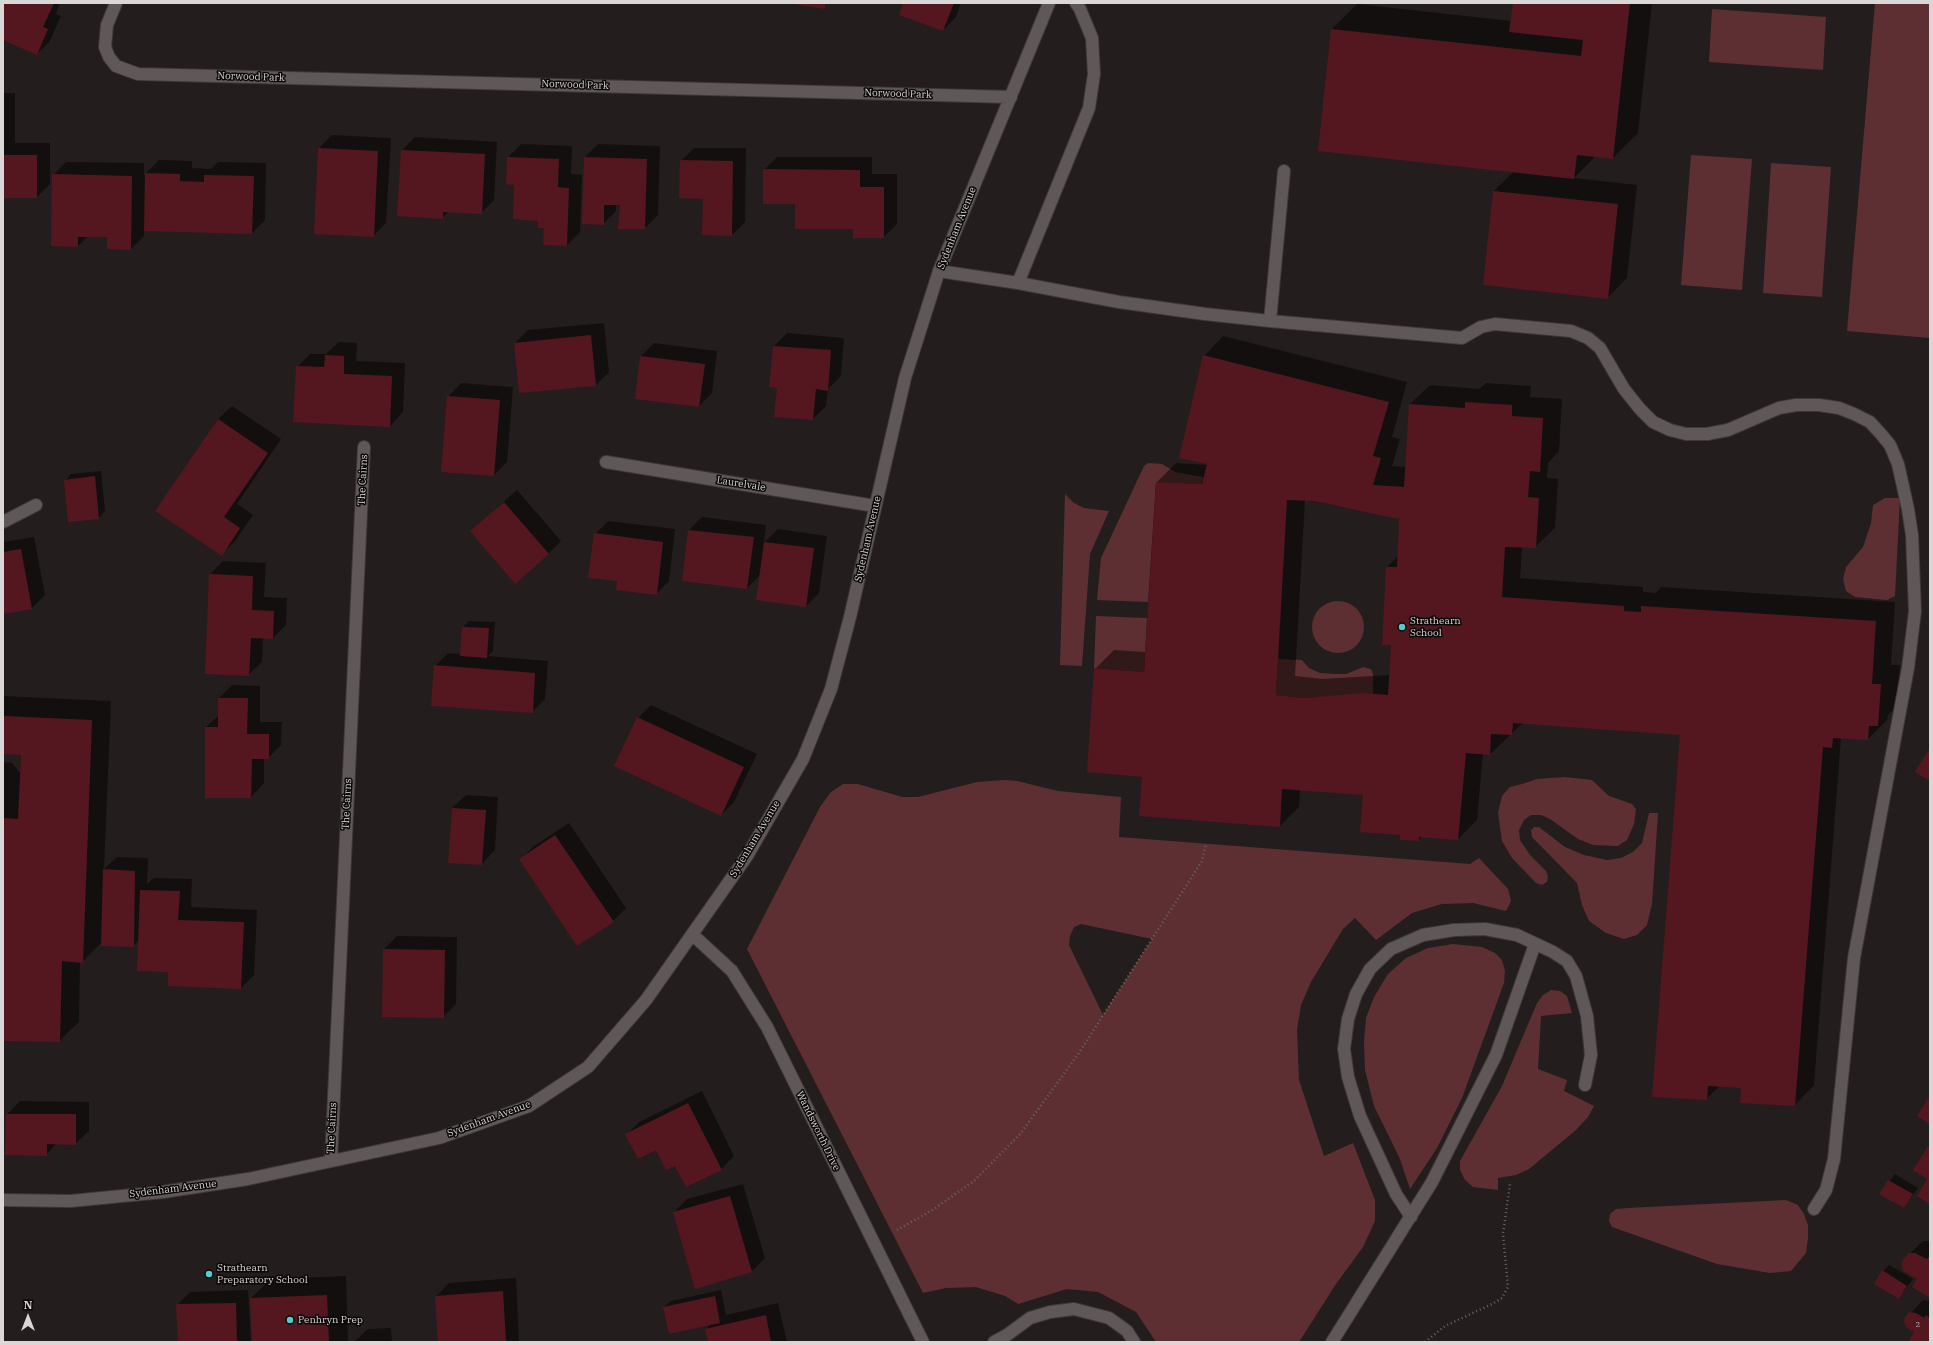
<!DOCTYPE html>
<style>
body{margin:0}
#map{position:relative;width:1933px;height:1345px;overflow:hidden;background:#241d1d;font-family:"IBM Plex Serif",serif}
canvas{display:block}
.frame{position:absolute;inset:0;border:4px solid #dcd7d7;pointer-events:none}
.north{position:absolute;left:8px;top:1297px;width:40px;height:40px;-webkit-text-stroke:3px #0b0808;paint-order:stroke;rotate:0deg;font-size:11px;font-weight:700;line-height:16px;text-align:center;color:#dcd7d7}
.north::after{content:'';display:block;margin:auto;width:14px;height:18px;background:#dcd7d7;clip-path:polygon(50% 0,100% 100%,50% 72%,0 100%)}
</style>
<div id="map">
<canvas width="1933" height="1345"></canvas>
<div class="frame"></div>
<div class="north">N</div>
</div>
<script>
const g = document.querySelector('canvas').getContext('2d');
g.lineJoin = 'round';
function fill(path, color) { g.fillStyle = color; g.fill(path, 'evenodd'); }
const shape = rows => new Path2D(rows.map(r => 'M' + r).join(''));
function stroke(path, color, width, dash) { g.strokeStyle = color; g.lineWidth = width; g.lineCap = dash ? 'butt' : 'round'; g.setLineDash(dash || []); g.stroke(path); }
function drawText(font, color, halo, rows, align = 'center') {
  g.font = font + ' "IBM Plex Serif",serif'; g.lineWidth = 3; g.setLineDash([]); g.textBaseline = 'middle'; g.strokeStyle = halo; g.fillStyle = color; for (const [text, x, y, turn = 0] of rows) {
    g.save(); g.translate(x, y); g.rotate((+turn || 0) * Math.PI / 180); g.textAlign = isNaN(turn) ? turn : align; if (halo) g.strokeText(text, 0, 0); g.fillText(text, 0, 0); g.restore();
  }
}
const green = shape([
 [1875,3,1930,3,1930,338,1847,331],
 [1712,9,1826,17,1823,70,1709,62],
 [1691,155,1752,159,1742,290,1681,285],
 [1771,163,1831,167,1822,297,1763,293],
 [1148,463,1162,464,1175,472,1203,477,1202,484,1156,482,1148,602,1097,600,1101,558,1144,466],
 [1065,494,1074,503,1084,508,1109,511,1090,554,1082,666,1060,665],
 [1885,498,1900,498,1895,596,1887,600,1855,597,1846,591,1843,579,1846,567,1863,547,1871,523,1873,505],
 '1312 627a26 26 0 1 1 52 0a26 26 0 1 1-52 0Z',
 [1096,616,1147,618,1144,672,1094,668],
 [1278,659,1302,660,1309,668,1320,673,1335,674,1346,674,1363,667,1371,669,1373,674,1373,694,1304,698,1276,695],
 [1565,777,1592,780,1609,796,1632,804,1636,809,1634,824,1627,840,1618,846,1593,845,1578,839,1550,819,1541,815,1531,815,1524,820,1519,830,1520,840,1530,855,1546,871,1548,877,1547,882,1542,885,1536,883,1512,858,1502,841,1498,813,1502,796,1510,787,1522,784,1537,779],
 [1005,780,1017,781,1058,791,1121,797,1119,837,1470,864,1479,858,1508,889,1511,901,1506,911,1473,903,1442,904,1412,913,1376,940,1355,918,1343,929,1311,982,1301,1005,1297,1030,1299,1080,1324,1156,1353,1143,1375,1200,1375,1221,1363,1247,1336,1284,1299,1342,1156,1342,1136,1312,1098,1292,1067,1289,1018,1304,1005,1296,976,1287,946,1288,923,1293,747,949,820,807,831,792,843,784,858,784,902,797,918,797,977,782],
 [1081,924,1152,939,1103,1015,1069,945,1070,936,1074,927],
 [1649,813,1658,813,1652,904,1647,925,1637,935,1624,939,1606,933,1589,921,1582,905,1577,883,1532,837,1531,830,1534,827,1539,827,1565,847,1584,855,1607,860,1621,858,1633,852,1642,843],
 [1453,944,1482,947,1495,953,1502,960,1505,971,1504,983,1462,1098,1437,1148,1410,1189,1400,1159,1374,1106,1365,1070,1364,1042,1366,1018,1374,997,1388,974,1406,958,1428,948],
 [1551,990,1560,991,1567,996,1572,1013,1541,1016,1538,1069,1567,1080,1564,1091,1594,1106,1588,1117,1576,1130,1529,1169,1516,1175,1498,1178,1498,1190,1473,1187,1465,1180,1460,1170,1460,1161,1502,1086,1537,1003,1543,995],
 [1786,1200,1798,1205,1804,1214,1808,1225,1808,1238,1806,1253,1791,1271,1770,1273,1717,1264,1612,1227,1609,1221,1610,1214,1616,1209,1628,1208]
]);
const shadow = shape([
 [3,3,60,3,56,14,61,16,50,41,37,54,3,39],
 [904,3,961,3,956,17,943,30],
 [1514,3,1652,3,1638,133,1613,158,1596,156,1574,178,1637,185,1627,278,1607,298,1494,191,1513,172,1332,29,1357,4,1512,21],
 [3,93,15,93,15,143,50,143,50,184,37,197,3,197],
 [332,135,391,138,386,223,373,236,315,233,319,148],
 [415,137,497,142,494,200,481,213,449,211,442,218,402,150],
 [521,144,572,146,571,174,582,175,580,232,567,245,545,227,515,184,508,157],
 [598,144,660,146,658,215,645,228,621,204,616,204,616,211,603,224,585,157],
 [694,148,746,148,745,222,732,235,681,161],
 [777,157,872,157,872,174,897,174,897,224,884,237,854,237,854,228,796,203,764,170],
 [159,160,192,161,192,168,211,169,218,162,266,163,265,220,252,233,144,230,144,236,131,249,108,236,88,236,78,246,53,175,66,162,144,163,144,175],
 [604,323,609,372,596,385,515,343,528,330],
 [787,333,844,338,841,376,828,389,826,406,813,419,778,387,770,386,774,346],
 [1223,336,1407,382,1392,437,1400,439,1392,466,1406,467,1410,404,1430,385,1479,389,1486,383,1531,386,1530,397,1562,399,1559,451,1548,463,1547,478,1558,479,1555,528,1535,547,1522,547,1520,578,1643,587,1643,592,1656,593,1661,587,1895,602,1891,665,1900,665,1897,706,1888,715,1887,720,1868,739,1841,738,1814,1085,1795,1105,1742,1087,1720,1086,1706,1099,1681,734,1523,723,1490,754,1483,753,1477,820,1458,839,1422,836,1419,840,1402,834,1364,794,1300,789,1299,807,1280,826,1143,776,1095,669,1114,650,1146,652,1157,482,1176,463,1208,465,1204,356],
 [1305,500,1400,518,1398,556,1387,567,1392,644,1390,675,1323,679,1295,676],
 [339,342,357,343,356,361,405,363,403,412,390,426,297,367,310,354,326,354],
 [654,343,717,351,712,393,699,406,641,356],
 [461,383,513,387,507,462,494,475,448,397],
 [232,406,281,439,237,504,253,515,235,541,222,554,157,510,218,419],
 [101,471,105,511,99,518,65,481,71,474],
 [517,490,561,541,548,554,471,531],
 [702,517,766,525,764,543,778,529,827,536,819,593,806,606,760,575,747,588,683,580,689,530],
 [608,521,675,529,669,581,656,594,618,580,595,534],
 [34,537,45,595,32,608,3,613,3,542],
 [223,561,266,563,264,597,287,598,286,625,273,638,263,638,262,662,248,675,210,574],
 [469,621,495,622,493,651,488,656,548,661,545,699,532,712,435,666,448,653,461,654,463,627],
 [232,685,260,686,260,722,282,722,281,745,268,758,264,758,264,783,251,797,206,727,219,715,219,698],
 [3,696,111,701,104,869,117,857,148,858,147,884,154,878,192,879,191,907,257,910,254,975,241,988,169,971,139,940,133,946,102,942,82,962,80,962,79,1022,59,1041,3,1040,3,762,12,763,21,774,22,754,3,753],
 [651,705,757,754,734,802,721,815,638,718],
 [466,795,498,797,495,850,482,864,452,808],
 [569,823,626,908,613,921,521,859,534,846],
 [397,936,457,937,456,1004,443,1017,384,949],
 [702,1091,734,1156,721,1169,675,1164,656,1149,626,1135,639,1122],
 [20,1101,89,1102,89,1131,75,1144,57,1143,46,1155,7,1114],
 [1895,1174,1918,1188,1904,1207,1881,1193],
 [743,1184,765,1258,752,1271,674,1212,687,1199],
 [1923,1241,1930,1241,1930,1297,1918,1278,1909,1254],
 [1889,1265,1913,1279,1899,1298,1883,1271],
 [346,1276,348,1342,253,1342,251,1298,271,1279],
 [516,1278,519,1342,439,1342,436,1296,449,1283],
 [248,1290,251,1342,179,1342,177,1305,190,1292],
 [721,1290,726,1315,778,1303,787,1342,709,1342,706,1329,712,1323,664,1307,671,1301],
 [1923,1300,1930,1301,1930,1342,1910,1342,1916,1332,1906,1318],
 [391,1328,392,1342,354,1342,368,1329]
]);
const building = shape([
 [3,3,54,3,43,27,48,29,37,55,3,40],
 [787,3,825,3,825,9],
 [903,3,954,3,943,31,899,15],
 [1513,3,1630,3,1613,159,1577,155,1574,179,1318,151,1331,29,1581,56,1583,40,1509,32],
 [318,148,378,151,374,237,314,234],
 [401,150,485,154,482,214,443,212,443,219,397,216],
 [3,155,37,155,37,198,3,198],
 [507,157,559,159,558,187,569,188,567,246,543,245,544,228,538,228,538,221,513,219,514,185,506,184],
 [584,157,647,159,645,229,618,229,620,205,604,205,604,225,582,224],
 [680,160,733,161,732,236,702,235,703,199,679,198],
 [763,169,860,170,860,187,884,187,884,238,853,238,853,229,795,229,795,204,763,204],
 [145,173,180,174,180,181,204,182,204,175,254,176,252,234,144,231],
 [52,174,132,176,131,250,107,249,107,237,78,237,78,247,51,246],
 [1493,191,1618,204,1608,299,1483,285],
 [591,335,596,386,519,393,514,343],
 [773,346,831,350,828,391,816,389,813,420,774,417,777,388,769,387],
 [325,355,344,356,344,374,392,376,390,427,293,422,296,366,324,367],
 [1203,355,1389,402,1373,456,1381,458,1373,485,1404,487,1409,404,1465,408,1465,402,1512,405,1512,416,1543,418,1540,472,1530,471,1528,497,1539,498,1536,548,1505,547,1502,597,1624,606,1624,611,1641,612,1641,606,1876,621,1872,684,1881,684,1878,726,1869,726,1868,740,1833,738,1832,748,1823,747,1795,1106,1740,1103,1741,1088,1708,1086,1707,1100,1652,1097,1680,735,1513,723,1512,735,1491,734,1490,755,1466,753,1458,840,1419,837,1419,841,1400,840,1400,835,1360,832,1363,795,1282,789,1280,827,1139,816,1142,777,1087,772,1094,668,1144,672,1156,482,1202,484,1207,464,1179,458],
 [1287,500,1313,501,1399,519,1397,567,1386,567,1382,645,1391,645,1388,695,1364,693,1304,698,1276,695],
 [640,356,705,364,699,407,635,399],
 [447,396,500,400,494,476,441,472],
 [218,419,268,453,224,517,240,528,222,556,155,511],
 [95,476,99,519,68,522,64,480],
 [504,502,549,554,515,584,470,531],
 [688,530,754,537,747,589,682,581],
 [594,533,663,542,657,595,616,590,617,581,588,578],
 [764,542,814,548,806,607,756,600],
 [21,549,32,609,3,614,3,552],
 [209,574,253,576,252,610,274,611,273,639,251,638,249,676,205,674],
 [462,627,489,628,487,658,460,656],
 [434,665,535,673,533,713,431,706],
 [218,698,248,698,247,734,269,734,269,759,252,759,251,798,205,798,205,727,218,727],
 [3,716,92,720,83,963,62,961,60,1042,3,1041,3,818,18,819,21,755,3,754],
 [637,717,744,767,721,816,614,766],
 [1930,748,1930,781,1915,772],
 [452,808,486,810,482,865,448,863],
 [555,835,614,922,577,946,519,859],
 [103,869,135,871,134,947,101,946],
 [140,890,180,891,178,920,244,922,241,989,168,986,168,972,137,971],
 [383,949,445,950,444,1018,382,1017],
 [1930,1095,1930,1124,1917,1116],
 [688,1103,722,1170,686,1187,675,1166,666,1170,656,1150,638,1159,625,1134],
 [6,1114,76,1114,76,1145,47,1144,47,1156,5,1155],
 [1928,1146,1930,1147,1930,1204,1917,1196,1927,1179,1913,1170],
 [1888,1180,1913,1194,1904,1208,1879,1194],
 [730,1196,752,1272,695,1289,673,1212],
 [1909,1253,1915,1253,1927,1259,1930,1255,1930,1298,1912,1287,1917,1279,1903,1271,1902,1265,1903,1259],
 [1882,1270,1907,1286,1899,1299,1874,1284],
 [503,1291,506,1342,438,1342,435,1296],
 [327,1295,329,1342,252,1342,250,1298],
 [715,1296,720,1323,669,1334,663,1307],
 [236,1303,237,1342,178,1342,176,1304],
 [1909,1312,1916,1313,1924,1318,1926,1315,1930,1318,1930,1342,1908,1342,1914,1332,1907,1328,1904,1322,1905,1317],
 [766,1315,771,1342,708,1342,705,1329]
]);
const path = shape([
 [897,1230,931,1211,974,1181,1021,1133,1079,1053,1202,861,1206,844],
 [1425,1342,1445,1326,1492,1304,1502,1298,1508,1287,1503,1234,1510,1184]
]);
const lane = shape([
 [939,271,1018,283,1119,302,1205,314,1270,321,1462,338,1481,327,1495,324,1571,331,1588,338,1600,348,1624,389,1640,409,1653,422,1670,430,1686,434,1707,434,1728,430,1779,408,1796,405,1819,405,1839,408,1854,414,1870,422,1881,434,1890,445,1898,464,1908,509,1912,535,1915,611,1908,668,1854,958,1834,1159,1826,1190,1814,1209],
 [1018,283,1089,108,1094,74,1092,38,1080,9,1076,3],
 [1270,321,1284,171],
 [3,522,36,505],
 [1411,1217,1396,1194,1360,1116,1348,1077,1344,1049,1348,1019,1356,994,1370,969,1391,949,1423,935,1454,930,1485,929,1517,935,1553,952,1567,961,1576,976,1587,1016,1591,1055,1585,1085],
 [994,1342,1007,1335,1030,1318,1050,1312,1074,1309,1109,1318,1127,1331,1134,1342],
 [1332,1342,1432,1182,1496,1055,1535,944]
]);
const street = shape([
 [116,3,107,25,105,47,109,57,116,66,138,74,1011,97],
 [606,462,875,506],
 [693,935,732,971,767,1027,923,1342],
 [331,1161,364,447],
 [3,1200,71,1201,163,1192,248,1179,439,1138,529,1106,588,1067,646,1000,747,856,803,759,831,689,850,617,905,378,939,271,1049,3]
]);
const markers = [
 [1402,627,4,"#52cdcf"],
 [209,1274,4,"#52cdcf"],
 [290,1320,4,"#52cdcf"]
];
const numberNames = [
 ["2",1918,1325]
];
const streetNames = [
 ["Norwood Park",251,77,2],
 ["Norwood Park",575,85,2],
 ["Norwood Park",898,94,2],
 ["Sydenham Avenue",957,228,-68],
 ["The Cairns",363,480,-87],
 ["Laurelvale",741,484,9],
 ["Sydenham Avenue",868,539,-77],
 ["The Cairns",347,804,-87],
 ["Sydenham Avenue",755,839,-59],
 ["Sydenham Avenue",489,1119,-20],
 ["The Cairns",332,1128,-87],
 ["Wandsworth Drive",818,1131,64],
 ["Sydenham Avenue",173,1189,-7]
];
const poiNames = [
 ["Strathearn",1410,621],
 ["School",1410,633],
 ["Strathearn",217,1268],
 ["Preparatory School",217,1280],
 ["Penhryn Prep",298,1320]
];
fill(green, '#5d2f32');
fill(shadow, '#0007');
fill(building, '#54171f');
stroke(lane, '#3f3939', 14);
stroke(street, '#3f3939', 14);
stroke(path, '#6a6464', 2.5, [1, 3]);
stroke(lane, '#605858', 12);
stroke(street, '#605858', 12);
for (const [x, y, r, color] of markers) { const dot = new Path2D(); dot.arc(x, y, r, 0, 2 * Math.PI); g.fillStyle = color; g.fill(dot); stroke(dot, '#0b0808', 1.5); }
drawText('8px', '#baa7a9', null, numberNames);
drawText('10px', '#dcd7d7', '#0b0808', streetNames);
drawText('10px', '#dcd7d7', '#0b0808', poiNames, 'left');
</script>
